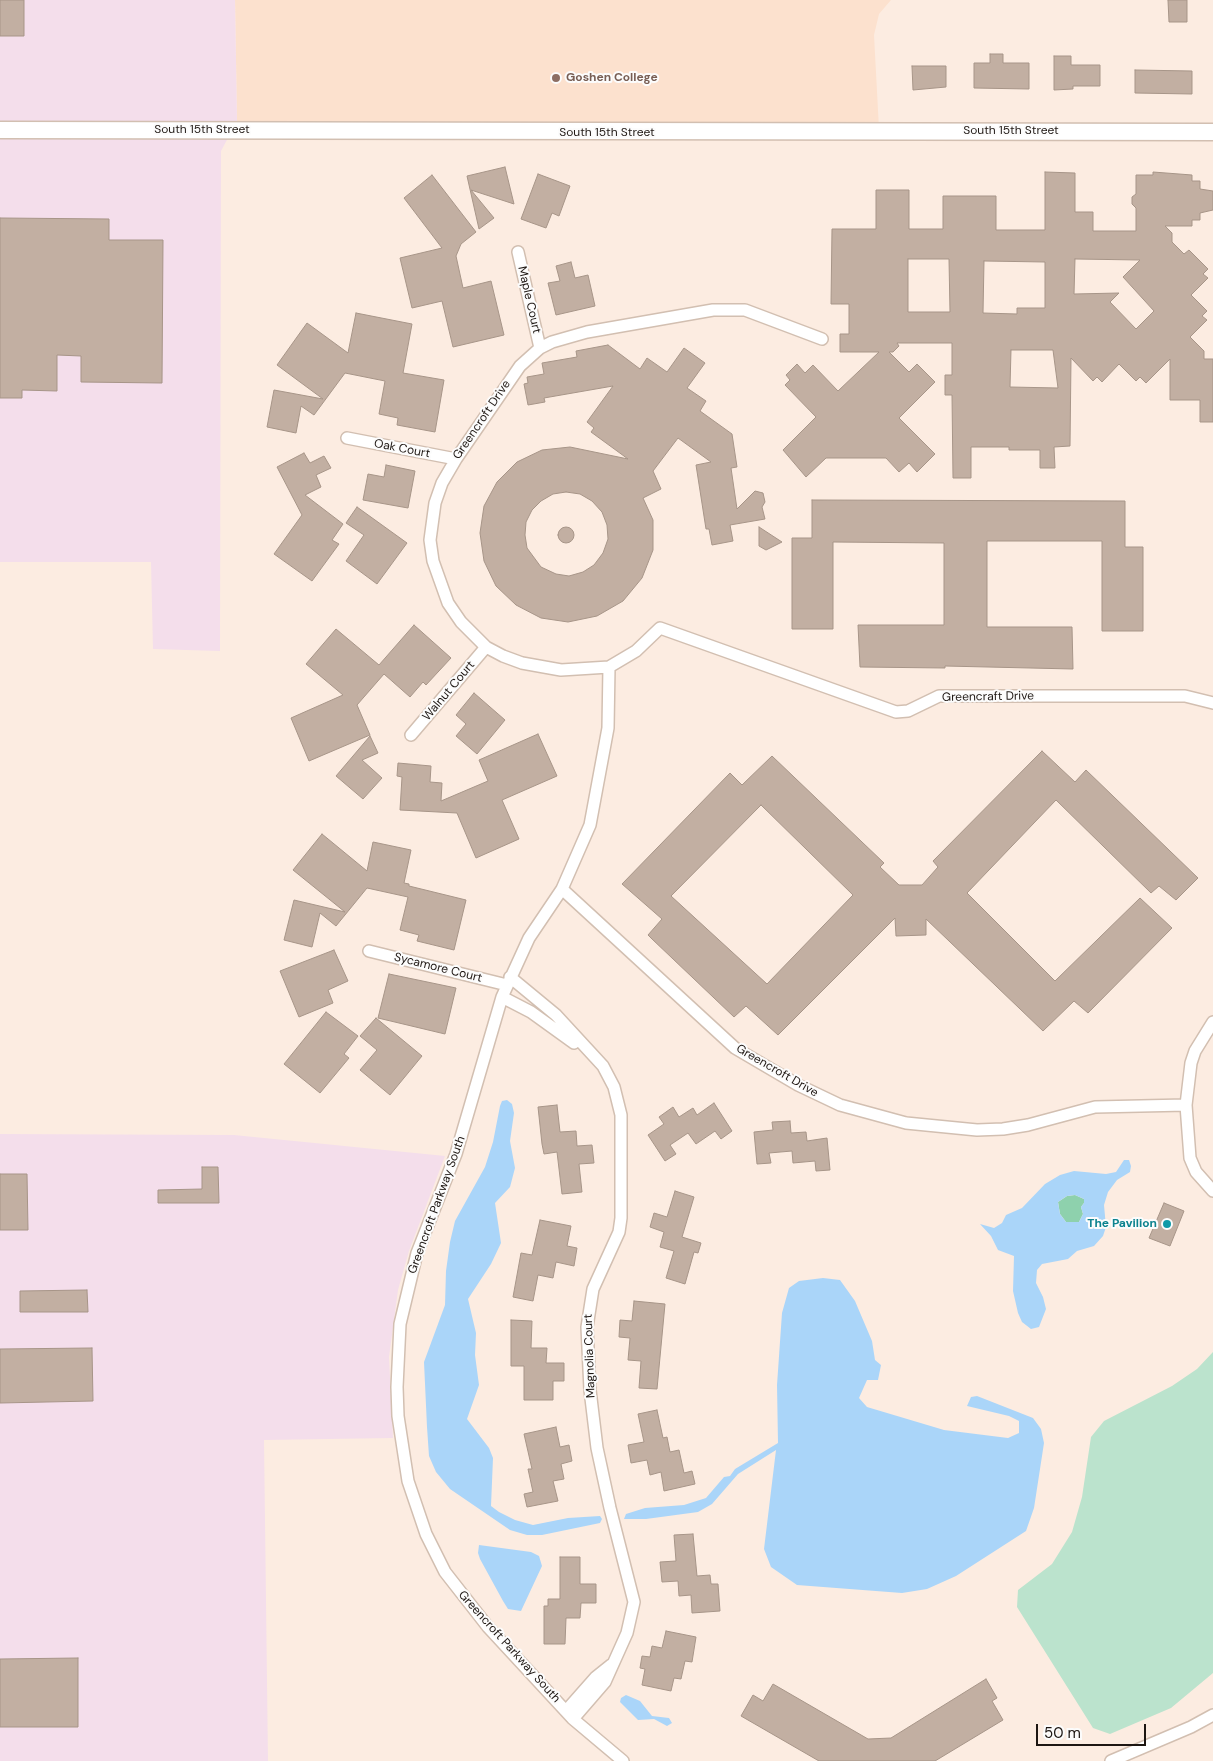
<!DOCTYPE html>
<style>
body{margin:0}
#map{position:relative;width:1213px;height:1761px;overflow:hidden;background:#fcece1;font-family:"DM Sans",sans-serif}
canvas{display:block}
.scale{position:absolute;left:1036px;top:1724px;width:110px;height:22px;box-sizing:border-box;border:2px solid #1d1612;border-top:0;padding-left:6px;font-size:15px;line-height:18px;white-space:nowrap;color:#1d1612;-webkit-text-stroke:4px #fcfcfc;paint-order:stroke}
</style>
<div id="map">
<canvas width="1213" height="1761"></canvas>
<div class="scale">50 m</div>
</div>
<script>
const g = document.querySelector('canvas').getContext('2d');
g.lineJoin = 'round';
function fill(path, color) { g.fillStyle = color; g.fill(path, 'evenodd'); }
const shape = rows => new Path2D(rows.map(r => 'M' + r).join(''));
function stroke(path, color, width, dash) { g.strokeStyle = color; g.lineWidth = width; g.lineCap = dash ? 'butt' : 'round'; g.setLineDash(dash || []); g.stroke(path); }
function drawText(font, color, halo, rows, align = 'center') {
  g.font = font + ' "DM Sans",sans-serif'; g.lineWidth = 4; g.setLineDash([]); g.textBaseline = 'middle'; g.strokeStyle = halo; g.fillStyle = color; for (const [text, x, y, turn = 0] of rows) {
    g.save(); g.translate(x, y); g.rotate((+turn || 0) * Math.PI / 180); g.textAlign = isNaN(turn) ? turn : align; if (halo) g.strokeText(text, 0, 0); g.fillText(text, 0, 0); g.restore();
  }
}
const built = shape([
 [235,0,891,0,879,14,874,35,879,129,237,121]
]);
const industrial = shape([
 [0,0,235,0,237,121,221,151,220,651,153,649,151,562,0,562],
 [0,1134,234,1135,445,1156,409,1251,398,1290,389,1357,393,1438,264,1440,268,1761,0,1761]
]);
const green = shape([
 [1213,1352,1213,1673,1171,1708,1110,1734,1093,1728,1017,1607,1018,1590,1052,1564,1072,1532,1082,1497,1091,1437,1104,1421,1172,1386,1197,1369]
]);
const forest = shape([
 [1075,1195,1084,1199,1084,1203,1081,1207,1083,1214,1079,1222,1066,1222,1060,1214,1058,1202,1067,1196]
]);
const water = shape([
 [507,1100,512,1104,514,1113,510,1141,515,1168,510,1187,495,1203,501,1243,491,1264,468,1299,476,1333,475,1355,479,1385,467,1419,489,1448,493,1458,491,1506,499,1512,515,1520,533,1525,568,1518,600,1516,602,1519,600,1523,542,1535,527,1535,510,1530,450,1489,436,1472,429,1456,427,1427,424,1362,445,1305,446,1271,450,1242,455,1221,485,1167,493,1142,500,1106,502,1101],
 [1124,1160,1129,1160,1131,1166,1130,1172,1117,1180,1108,1192,1104,1205,1106,1227,1103,1236,1094,1246,1077,1251,1068,1259,1042,1264,1037,1270,1036,1283,1043,1297,1046,1309,1039,1327,1031,1329,1022,1322,1018,1313,1013,1291,1014,1256,998,1250,991,1236,980,1224,994,1228,1002,1223,1006,1215,1022,1208,1045,1184,1060,1175,1074,1171,1106,1174,1116,1172],
 [1075,1195,1084,1199,1084,1203,1081,1207,1083,1214,1079,1222,1066,1222,1060,1214,1058,1202,1067,1196],
 [823,1278,840,1280,855,1301,872,1341,875,1360,881,1365,878,1380,867,1380,859,1398,867,1407,944,1430,1008,1438,1019,1433,1019,1421,1009,1416,967,1406,971,1397,977,1396,1033,1418,1041,1429,1044,1443,1034,1508,1026,1531,956,1576,927,1589,902,1593,797,1585,771,1567,764,1549,776,1450,738,1474,712,1504,698,1512,646,1519,624,1519,626,1514,645,1508,684,1505,706,1498,724,1477,730,1476,735,1469,778,1443,777,1385,782,1313,789,1288,799,1281],
 [479,1545,531,1552,539,1556,542,1566,521,1611,508,1609,503,1601,480,1559,478,1553],
 [626,1695,640,1701,652,1716,669,1718,672,1723,667,1726,654,1719,638,1720,620,1702,621,1698]
]);
const building = shape([
 [0,0,24,0,24,36,0,36,0,0],
 [1168,0,1187,0,1187,22,1169,22,1168,0],
 [990,54,1003,54,1003,63,1029,63,1029,89,974,88,974,63,990,63,990,54],
 [1054,56,1071,56,1071,65,1100,65,1100,86,1073,86,1073,89,1054,90,1054,56],
 [912,66,946,66,946,87,913,90,912,66],
 [1135,70,1192,71,1192,94,1135,93,1135,70],
 [505,167,514,204,471,190,494,218,479,229,467,176,505,167],
 [1045,172,1075,173,1075,212,1093,212,1093,231,1136,231,1136,208,1132,204,1132,197,1136,194,1136,175,1153,175,1153,172,1192,175,1192,181,1200,181,1200,189,1213,191,1213,210,1200,213,1200,220,1192,220,1192,226,1165,226,1172,233,1172,242,1184,254,1189,250,1208,269,1203,274,1208,278,1191,295,1207,311,1202,316,1207,320,1190,337,1204,351,1204,359,1213,359,1213,422,1200,422,1200,400,1170,400,1170,359,1146,383,1140,377,1136,381,1119,364,1102,382,1097,377,1093,381,1071,358,1070,446,1054,447,1055,468,1040,468,1040,450,1009,450,1009,447,971,447,971,478,953,478,952,395,945,395,945,375,952,375,952,343,897,343,899,346,893,352,889,352,909,372,917,364,935,382,899,418,935,454,917,472,909,463,899,472,886,458,826,458,806,477,783,450,816,417,785,385,790,380,786,375,797,364,805,373,813,365,838,391,879,352,840,352,840,334,849,334,849,304,831,304,832,229,876,229,876,190,909,190,909,229,943,229,943,196,996,196,996,230,1045,230,1045,172],
 [908,259,949,259,950,312,908,312,908,259],
 [1075,259,1140,260,1123,277,1154,311,1136,329,1110,302,1119,293,1074,294,1075,259],
 [984,261,1045,262,1045,308,1017,308,1017,314,983,313,984,261],
 [1011,350,1053,350,1058,388,1010,387,1011,350],
 [538,174,570,186,559,216,552,213,546,228,521,219,538,174],
 [432,175,476,232,461,244,456,256,463,288,491,281,504,335,453,347,442,301,412,308,400,258,442,248,404,198,432,175],
 [0,218,109,219,109,240,163,240,162,383,81,382,81,356,57,355,57,391,22,390,22,398,0,398,0,218],
 [571,262,575,278,588,275,595,306,556,315,548,283,560,281,556,266,571,262],
 [356,313,412,324,403,373,444,380,435,432,397,425,398,418,379,414,385,381,345,373,314,415,301,406,296,433,267,427,274,390,323,399,277,365,307,323,348,353,356,313],
 [608,345,640,369,647,358,667,372,684,348,705,363,687,388,706,401,700,411,732,434,737,467,731,468,737,509,755,491,763,493,765,502,762,507,765,519,730,525,733,541,712,545,709,529,706,529,696,465,711,462,678,438,653,471,661,489,643,498,653,520,653,550,642,578,623,601,597,616,568,622,541,618,516,605,496,586,484,561,480,533,484,506,497,482,517,462,542,450,570,447,628,459,591,432,594,428,587,422,613,386,544,398,545,402,528,405,524,384,528,383,527,377,544,374,542,363,577,357,576,351,608,345],
 [566,492,580,494,592,501,602,512,607,525,608,539,603,553,594,565,583,572,569,576,556,574,541,567,527,548,525,535,526,522,532,510,541,501,553,494,566,492],
 [304,453,310,463,324,456,331,468,316,475,321,487,305,495,343,524,332,540,339,544,312,581,274,554,302,515,277,467,304,453],
 [386,465,415,471,408,508,363,500,368,474,384,477,386,465],
 [812,500,1125,501,1125,547,1143,547,1143,631,1102,631,1102,541,987,541,987,627,1072,627,1073,669,945,666,945,668,860,667,858,625,944,625,944,543,833,542,833,629,792,629,792,538,812,538,812,500],
 [357,507,407,543,377,584,346,561,364,535,346,523,357,507],
 '558 535a8 8 0 1 1 16 0a8 8 0 1 1-16 0Z',
 [759,527,782,542,766,550,759,546,759,527],
 [414,625,451,658,426,685,423,682,410,697,384,674,357,705,370,735,309,761,291,718,343,695,306,664,336,629,379,665,414,625],
 [474,693,505,720,477,754,456,736,466,724,456,715,474,693],
 [538,734,557,776,502,800,519,839,476,858,457,813,400,810,402,777,397,776,398,763,431,766,430,782,442,783,441,801,488,781,479,760,538,734],
 [370,736,378,753,362,760,382,778,363,799,336,776,370,736],
 [1042,751,1075,782,1086,770,1198,878,1176,900,1159,886,1151,893,1056,800,967,893,1055,981,1140,898,1172,928,1088,1013,1074,1001,1043,1031,926,919,926,935,896,936,895,918,778,1035,746,1006,734,1017,652,939,648,935,662,919,622,884,730,773,742,785,772,756,884,863,880,867,899,885,922,885,938,867,933,861,1042,751],
 [761,805,853,895,767,984,671,896,761,805],
 [322,834,367,871,373,842,411,850,404,883,409,884,409,886,466,900,454,950,417,941,419,935,400,930,408,897,367,888,336,926,320,913,312,947,284,940,294,900,345,912,293,870,322,834],
 [334,950,348,981,328,990,333,1003,299,1017,280,971,334,950],
 [389,974,456,988,445,1034,378,1018,389,974],
 [326,1012,358,1036,344,1054,349,1058,320,1093,284,1064,326,1012],
 [376,1018,422,1056,390,1095,360,1070,377,1050,360,1036,376,1018],
 [714,1103,732,1131,721,1139,715,1131,696,1144,688,1133,670,1145,676,1154,665,1161,648,1135,664,1124,659,1117,673,1107,679,1117,693,1108,697,1115,714,1103],
 [557,1105,560,1132,576,1131,577,1146,592,1145,594,1163,579,1164,582,1192,562,1194,557,1152,544,1154,542,1144,538,1107,557,1105],
 [790,1121,791,1133,806,1132,807,1141,827,1138,830,1170,816,1171,815,1161,793,1163,792,1151,769,1153,771,1163,757,1164,754,1132,773,1130,772,1122,790,1121],
 [202,1167,218,1167,219,1203,158,1203,158,1190,202,1189,202,1167],
 [0,1174,27,1174,28,1230,0,1230,0,1174],
 [675,1191,694,1197,682,1237,701,1243,698,1253,694,1252,685,1284,666,1278,674,1251,660,1247,664,1232,650,1227,654,1213,667,1217,675,1191],
 [1164,1203,1184,1211,1170,1246,1149,1238,1164,1203],
 [540,1220,571,1226,567,1246,577,1248,574,1266,556,1262,553,1278,538,1275,533,1301,513,1297,521,1253,532,1255,540,1220],
 [87,1290,88,1312,20,1312,20,1291,87,1290],
 [634,1301,665,1304,657,1389,639,1388,641,1361,628,1360,630,1338,619,1337,620,1320,632,1321,634,1301],
 [511,1320,532,1321,531,1348,547,1348,546,1363,564,1363,564,1381,553,1381,553,1400,524,1400,524,1366,511,1366,511,1320],
 [92,1348,93,1401,0,1403,0,1349,92,1348],
 [657,1410,663,1438,667,1437,670,1452,679,1450,684,1473,692,1471,695,1484,664,1491,661,1472,650,1475,647,1460,631,1463,628,1445,644,1442,638,1414,657,1410],
 [556,1427,560,1447,569,1445,572,1461,561,1464,564,1479,553,1481,558,1501,527,1507,524,1494,533,1492,528,1469,532,1469,524,1434,556,1427],
 [693,1534,697,1576,710,1575,711,1584,718,1584,720,1611,692,1613,691,1595,679,1596,678,1581,662,1582,660,1562,676,1561,674,1535,693,1534],
 [560,1557,580,1557,580,1584,596,1584,596,1603,581,1603,580,1618,566,1618,565,1644,544,1644,544,1606,548,1606,548,1599,560,1599,560,1557],
 [666,1631,696,1637,692,1662,685,1661,681,1679,674,1678,671,1691,642,1685,645,1669,640,1668,642,1656,650,1657,652,1646,662,1648,666,1631],
 [78,1658,78,1727,0,1727,0,1659,78,1658],
 [986,1679,997,1698,992,1701,1003,1720,935,1761,819,1761,741,1716,753,1695,763,1701,773,1684,868,1739,891,1738,986,1679]
]);
const street = shape([
 [518,252,540,348],
 [822,339,745,310,713,310,587,332,552,342,540,348,520,366,456,459,442,483,435,503,430,540,433,561,448,603,461,622,486,647,503,656,522,663,561,670,609,667,636,651,660,628,896,712,908,711,939,696,1185,696,1213,703],
 [347,438,456,459],
 [609,667,608,728,590,825,562,889,529,938,502,997,456,1154,417,1253,400,1324,397,1387,398,1416,408,1481,426,1534,445,1572,488,1627,573,1719,623,1761],
 [411,735,486,647],
 [562,889,735,1048,798,1085,840,1105,906,1123,977,1130,1003,1129,1028,1125,1095,1107,1186,1105],
 [369,951,507,985],
 [510,977,556,1015,603,1066,614,1087,621,1115,621,1218,619,1232,593,1289,587,1327,590,1390,597,1448,610,1508,634,1602,627,1633,605,1682,573,1719],
 [502,997,531,1012,574,1043],
 [1213,1022,1195,1051,1191,1063,1186,1105,1190,1158,1196,1172,1213,1191],
 [566,1711,596,1677,611,1665],
 [1111,1761,1191,1727,1213,1715]
]);
const secondary = shape([
 [0,130,1213,132]
]);
const markers = [
 [556,78,5,"#8d6e63"],
 [1167,1224,5,"#0f9aa8"]
];
const educationNames = [
 ["Goshen College",566,78]
];
const streetNames = [
 ["South 15th Street",202,130],
 ["South 15th Street",1011,131],
 ["South 15th Street",607,133],
 ["Maple Court",529,300,77],
 ["Greencroft Drive",482,420,-56],
 ["Oak Court",402,449,11],
 ["Walnut Court",449,691,-50],
 ["Greencraft Drive",988,697,-1],
 ["Sycamore Court",438,968,14],
 ["Greencroft Drive",777,1071,30],
 ["Greencroft Parkway South",437,1205,-70],
 ["Magnolia Court",590,1356,-92],
 ["Greencroft Parkway South",509,1647,48]
];
const cultureNames = [
 ["The Pavilion",1157,1224]
];
fill(built, '#fce1ce');
fill(industrial, '#f4deeb');
fill(green, '#bbe3cd');
fill(forest, '#8ed1ad');
fill(water, '#aad5f9');
fill(building, '#c2afa2');
stroke(building, '#a79588', 1);
stroke(street, '#d2bfb1', 14);
stroke(secondary, '#d2bfb1', 19);
stroke(street, '#fff', 11);
stroke(secondary, '#fff', 16);
for (const [x, y, r, color] of markers) { const dot = new Path2D(); dot.arc(x, y, r, 0, 2 * Math.PI); g.fillStyle = color; g.fill(dot); stroke(dot, '#fcfcfc', 2); }
drawText('bold 12px', '#785e54', '#fcfcfc', educationNames, 'left');
drawText('12px', '#1d1612', '#fcfcfc', streetNames);
drawText('bold 12px', '#0d838f', '#fcfcfc', cultureNames, 'right');
</script>
